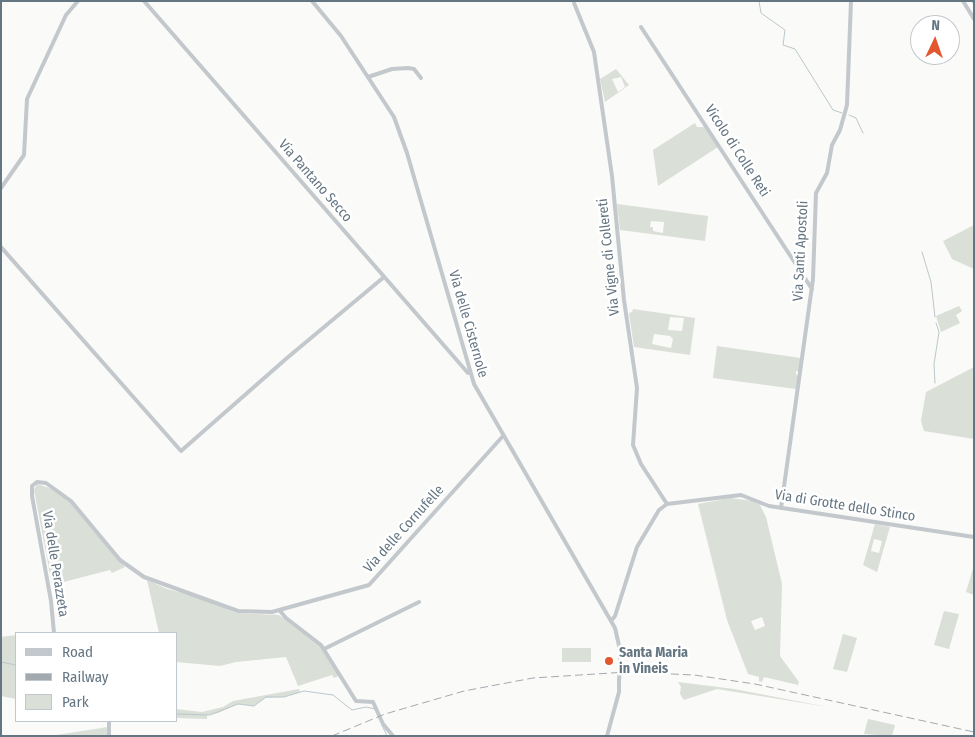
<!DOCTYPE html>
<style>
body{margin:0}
#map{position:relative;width:975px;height:737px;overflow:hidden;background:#fafaf8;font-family:"Fira Sans Condensed",sans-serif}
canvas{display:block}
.frame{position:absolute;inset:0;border:2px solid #657683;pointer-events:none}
.legend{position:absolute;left:15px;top:632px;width:162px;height:90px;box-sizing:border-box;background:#fff;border:1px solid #c1c8cd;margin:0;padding:6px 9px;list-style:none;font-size:15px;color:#657683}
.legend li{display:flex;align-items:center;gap:10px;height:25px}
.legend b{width:25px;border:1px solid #c1c8cd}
.north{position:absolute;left:910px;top:15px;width:50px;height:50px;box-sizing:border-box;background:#fff;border:1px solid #c1c8cd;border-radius:50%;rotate:3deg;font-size:14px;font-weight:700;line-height:20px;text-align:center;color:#657683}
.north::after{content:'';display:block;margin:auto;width:18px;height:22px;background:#e4572e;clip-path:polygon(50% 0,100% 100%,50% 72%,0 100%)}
</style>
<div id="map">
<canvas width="975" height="737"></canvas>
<div class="frame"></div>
<ul class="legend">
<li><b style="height:6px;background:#c3c8cc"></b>Road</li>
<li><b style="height:6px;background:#a2aab0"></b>Railway</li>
<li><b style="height:14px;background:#dadfd7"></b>Park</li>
</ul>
<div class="north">N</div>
</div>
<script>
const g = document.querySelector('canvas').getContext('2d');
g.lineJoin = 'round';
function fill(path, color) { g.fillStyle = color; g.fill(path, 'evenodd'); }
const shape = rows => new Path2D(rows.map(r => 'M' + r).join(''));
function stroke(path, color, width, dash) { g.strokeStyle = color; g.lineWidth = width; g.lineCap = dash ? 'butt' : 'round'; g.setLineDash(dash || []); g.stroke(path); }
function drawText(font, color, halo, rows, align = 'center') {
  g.font = font + ' "Fira Sans Condensed",sans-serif'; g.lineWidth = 5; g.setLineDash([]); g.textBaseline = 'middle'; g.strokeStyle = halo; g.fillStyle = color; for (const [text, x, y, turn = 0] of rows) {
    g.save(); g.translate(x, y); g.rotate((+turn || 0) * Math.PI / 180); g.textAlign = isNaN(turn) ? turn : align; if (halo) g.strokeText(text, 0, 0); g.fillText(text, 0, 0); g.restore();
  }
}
const green = shape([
 [616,69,629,85,605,102,600,79],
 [621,77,625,87,618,92,612,79],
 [695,123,697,127,704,127,718,147,658,186,653,150],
 [617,204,708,216,705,241,620,230],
 [651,221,664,222,663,233,653,231,653,227,650,227],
 [974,225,974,269,952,259,943,241],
 [959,306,962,311,956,315,960,323,941,332,936,316],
 [633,309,695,318,690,355,634,347,629,313,632,312],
 [670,317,684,318,682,331,668,330],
 [654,334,670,336,673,339,671,348,652,344],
 [717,346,801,358,799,371,796,371,796,374,798,376,796,389,713,378],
 [974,367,974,439,924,431,921,421,926,392],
 [37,484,53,489,73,503,125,567,112,573,110,570,52,585,34,490],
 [730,498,754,501,760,505,766,517,782,584,780,656,799,682,798,685,764,677,762,682,759,681,759,677,748,674,727,620,698,504],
 [762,617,765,626,755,630,751,621],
 [875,524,890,527,877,572,863,565],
 [874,539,882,541,879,553,871,551],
 [974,565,973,586,974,595,966,592],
 [147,580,167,589,195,596,236,613,279,615,318,643,339,676,334,678,332,675,298,686,286,657,236,662,220,666,176,662,176,633,159,633],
 [944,611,959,614,949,649,934,645],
 [843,634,857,638,847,672,833,669],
 [16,635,16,699,1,696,1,637],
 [562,648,591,648,591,662,562,662],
 [678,682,734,689,828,707,717,689,684,700,680,694,681,687],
 [299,689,300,692,284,697,265,698,254,706,238,704,218,713,207,715,207,719,176,718,176,709,202,712,223,707,233,701],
 [868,719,895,725,892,736,864,734],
 [108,727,107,736,50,736]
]);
const stream = shape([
 [759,1,761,13,785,30,783,45,795,49,833,110,842,113],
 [972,1,974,5],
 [849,115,856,118,863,133],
 [922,252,931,282,935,317],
 [935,383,934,364,939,332,936,323],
 [1,662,16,665],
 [176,714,210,715,238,704,254,706,266,697,284,697,304,691,333,695,352,710,366,707,375,709],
 [382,725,387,736]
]);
const minor = shape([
 [144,1,468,373],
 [312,1,341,36,394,117,407,153,474,384,615,628,620,650,620,666],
 [963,1,974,19],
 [574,3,594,52,612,176,624,300,637,388,633,445,641,464,667,504],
 [641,27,812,289],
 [368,77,392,69,408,68,414,69,421,78],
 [1,188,24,155,27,99,66,15,78,1],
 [1,247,181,451,287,358,384,277],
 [781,508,813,279,816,193,827,173,832,145,840,130,847,105,851,1],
 [280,611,286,618,321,645,356,701,373,702,383,724,393,736],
 [611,621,615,616,637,547,659,510,667,504,741,495,769,506,974,537],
 [54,633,51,601,32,496,32,486,37,482,46,483,71,501,120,560,144,577,238,611,272,612,369,585,503,436],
 [324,649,419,602],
 [109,736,109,721],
 [607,736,619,692,619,681]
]);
const rail = shape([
 [332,736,385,714,464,691,533,678,627,672,694,675,755,684,974,732]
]);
const minorBridge = shape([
 [619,681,620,666]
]);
const markers = [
 [609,661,5,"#e4572e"]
];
const streetNames = [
 ["Vicolo di Colle Reti",737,151,57],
 ["Via Pantano Secco",315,181,49],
 ["Via Santi Apostoli",801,251,-87],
 ["Via Vigne di Collereti",609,257,-96],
 ["Via delle Cisternole",468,324,74],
 ["Via di Grotte dello Stinco",845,506,9],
 ["Via delle Cornufelle",404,529,-48],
 ["Via delle Perazzeta",55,564,81]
];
const poiNames = [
 ["Santa Maria",619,653],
 ["in Vineis",619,669]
];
fill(green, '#dadfd7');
stroke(stream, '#bbc7cb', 1);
stroke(minor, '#c3c8cc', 4);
stroke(rail, '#a2aab0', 1, [8, 4]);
stroke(minorBridge, '#c3c8cc', 4);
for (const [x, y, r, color] of markers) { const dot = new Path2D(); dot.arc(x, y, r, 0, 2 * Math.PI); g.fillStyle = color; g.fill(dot); stroke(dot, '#fff', 2); }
drawText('14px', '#657683', '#fff', streetNames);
drawText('bold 14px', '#657683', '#fff', poiNames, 'left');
</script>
